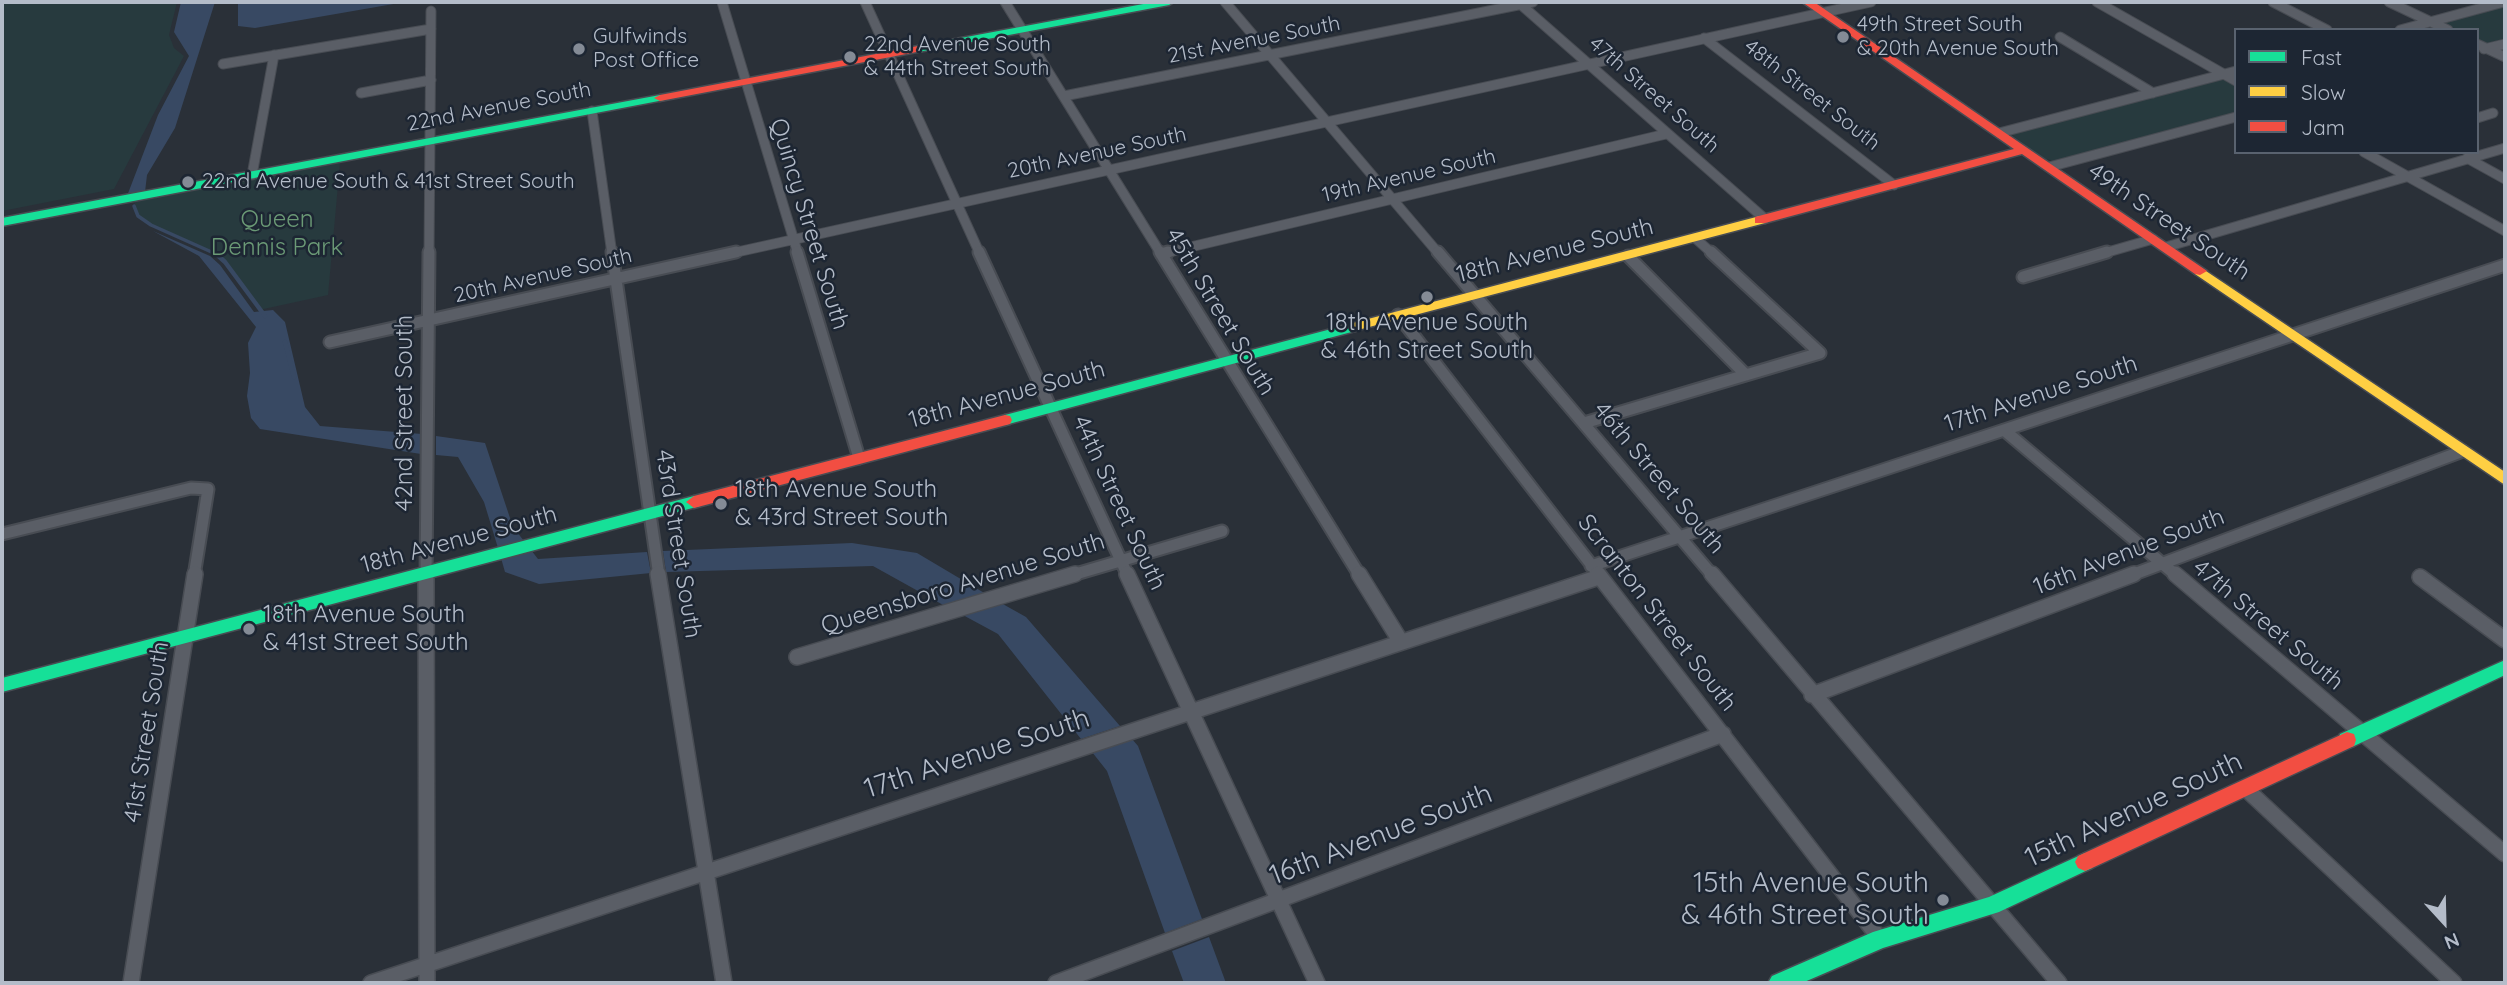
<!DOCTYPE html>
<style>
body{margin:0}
#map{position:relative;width:2507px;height:985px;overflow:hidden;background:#2a3038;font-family:Quicksand,sans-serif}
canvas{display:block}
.frame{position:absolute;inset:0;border:4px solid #b4bcc9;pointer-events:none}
.legend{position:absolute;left:2234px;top:28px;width:245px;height:126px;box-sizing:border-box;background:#1d2633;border:2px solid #59626f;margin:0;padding:9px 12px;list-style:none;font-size:21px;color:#b4bcc9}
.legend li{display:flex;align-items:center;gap:14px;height:35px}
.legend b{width:35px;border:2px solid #59626f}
.north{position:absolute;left:2409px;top:887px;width:70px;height:70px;-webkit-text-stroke:5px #1d2633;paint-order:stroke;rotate:158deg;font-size:19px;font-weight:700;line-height:28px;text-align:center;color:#b4bcc9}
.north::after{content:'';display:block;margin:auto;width:24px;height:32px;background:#b4bcc9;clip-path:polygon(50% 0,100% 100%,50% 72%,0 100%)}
</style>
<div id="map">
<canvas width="2507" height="985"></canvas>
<div class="frame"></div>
<ul class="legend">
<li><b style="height:9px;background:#16e098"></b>Fast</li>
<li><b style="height:9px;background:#ffcf43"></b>Slow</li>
<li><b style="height:9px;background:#f24e42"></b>Jam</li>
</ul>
<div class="north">N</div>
</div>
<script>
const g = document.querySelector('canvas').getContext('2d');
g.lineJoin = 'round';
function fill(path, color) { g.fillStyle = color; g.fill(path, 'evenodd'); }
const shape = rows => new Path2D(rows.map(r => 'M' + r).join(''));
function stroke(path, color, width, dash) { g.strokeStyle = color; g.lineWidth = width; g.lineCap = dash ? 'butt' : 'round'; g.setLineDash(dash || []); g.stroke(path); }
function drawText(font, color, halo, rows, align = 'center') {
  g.font = font + ' Quicksand,sans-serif'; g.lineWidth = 5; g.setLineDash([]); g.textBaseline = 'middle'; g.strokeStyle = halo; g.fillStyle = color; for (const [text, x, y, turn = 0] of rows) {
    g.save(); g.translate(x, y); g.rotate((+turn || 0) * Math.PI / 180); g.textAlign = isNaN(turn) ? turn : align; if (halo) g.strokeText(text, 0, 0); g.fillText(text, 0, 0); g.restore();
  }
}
const green = shape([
 [2,2,177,2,169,35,174,48,184,56,114,189,2,211],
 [2505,5,2505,40,2486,45,2477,41,2477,30,2453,30,2440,23],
 [2225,78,2236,84,2236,113,2055,161,2041,158,2011,134],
 [340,163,328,295,259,310,225,262,215,253,151,225,138,216,134,206,135,202]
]);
const water = shape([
 [181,2,215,2,175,128,147,175,145,192,127,196,158,115,189,56,174,32],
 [238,2,405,2,255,28,238,26],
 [153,231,210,256,220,265,254,312,273,310,285,322,305,407,320,426,422,434,421,454,260,429,251,418,247,396,250,373,248,343,256,327,199,256],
 [436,436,485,443,513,527,524,541,498,548,484,502,458,457,436,455],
 [852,543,917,553,986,594,945,606,873,566,666,572,663,551],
 [531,550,538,559,647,552,651,573,539,584,505,572,501,558],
 [1001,603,1026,617,1120,726,1081,739,998,634,961,614],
 [1132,739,1138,746,1202,919,1165,933,1107,771,1092,752],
 [1209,937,1226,983,1184,983,1172,951]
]);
const streamFar1 = shape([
 [134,206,138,216,151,225,216,254]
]);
const stream = shape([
 [214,252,225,262,265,316],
 [285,342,294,377]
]);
const streetFar2 = shape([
 [722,2,798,254],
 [865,2,980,254],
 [1005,2,1161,254],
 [1225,2,1439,254],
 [1518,2,1765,219],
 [2097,2,2236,81],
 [2273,2,2327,30],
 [2389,2,2448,30],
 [2400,30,2504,2],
 [2060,37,2153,93],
 [1704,38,1894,185],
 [2477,44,2505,57],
 [2484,49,2505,44],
 [223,64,431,29],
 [361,93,431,80],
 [1064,96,1533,2],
 [592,111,612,254],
 [2477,118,2493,113],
 [1999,133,2236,71],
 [2364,152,2505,231],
 [2467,158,2505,179],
 [2049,167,2236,117],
 [252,175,274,55],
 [1695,238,1713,254],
 [2166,247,2505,148],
 [429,254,431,11],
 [728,254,1871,2],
 [1161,254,1666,134],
 [2101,254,2153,239]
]);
const streetFar1 = shape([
 [612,252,659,576],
 [797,252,859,458],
 [979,252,1128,576],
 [1160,252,1360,576],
 [1438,252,1713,576],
 [1711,252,1820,353],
 [1161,254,1168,252],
 [1628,256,1746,375],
 [2023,277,2107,252],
 [1398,315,1600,576],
 [330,342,736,252],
 [1584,423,1820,353],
 [2004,430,2177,576],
 [2,534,191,488,208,489,194,576],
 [1591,566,2505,265],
 [426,576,429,252],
 [1069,576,1222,531],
 [2129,576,2463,451]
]);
const street = shape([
 [426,574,427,983],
 [658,574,724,983],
 [1127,574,1317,983],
 [1359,574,1401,642],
 [1598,574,1880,939],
 [1712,574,2059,983],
 [2175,574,2505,854],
 [2420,577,2505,640],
 [797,657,1075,574],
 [1812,695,2134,574],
 [2245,788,2454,983],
 [131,983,195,574],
 [371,983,1599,577],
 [1056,983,1723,734]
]);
const fast = shape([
 [1154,2,1174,2,1169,5,918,52,913,49,918,46,1154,2],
 [660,95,664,96,664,100,2,226,2,218,660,95],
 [1354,323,1359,324,1361,327,1359,330,1005,425,998,420,1005,415,1354,323],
 [694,496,700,498,702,502,700,506,2,692,2,678,694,496],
 [2505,660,2505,675,2354,746,2347,748,2340,746,2338,740,2340,734,2505,660],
 [2085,853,2092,856,2095,862,2092,868,1999,912,1883,948,1802,983,1768,983,1772,976,1873,932,1989,897,2085,853]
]);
const slow = shape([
 [1760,216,1765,217,1765,223,1354,331,1347,327,1349,324,1760,216],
 [2200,267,2505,472,2505,485,2195,274,2195,268,2200,267]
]);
const jam = shape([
 [1802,2,1814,2,2207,271,2200,275,2195,274,2022,154,1765,223,1755,223,1755,217,2014,149,1802,2],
 [918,46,922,47,922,51,660,101,654,98,660,95,918,46],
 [1005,415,1010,416,1012,420,1010,424,694,508,686,502,694,496,1005,415],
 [2347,732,2354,734,2356,740,2354,746,2092,868,2085,871,2078,868,2075,862,2078,856,2347,732]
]);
const markers = [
 [1843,37,7,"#848b96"],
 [579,49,7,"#848b96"],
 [850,57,7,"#848b96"],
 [188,182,7,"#848b96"],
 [1427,297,7,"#848b96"],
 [721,504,7,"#848b96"],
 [249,629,7,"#848b96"],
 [1943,900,7,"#848b96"]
];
const farPoinames = [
 ["49th Street South",1857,25],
 ["& 20th Avenue South",1857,49],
 ["Gulfwinds",593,37],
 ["Post Office",593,61],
 ["22nd Avenue South",864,45],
 ["& 44th Street South",864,69],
 ["22nd Avenue South & 41st Street South",202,182]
];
const farStreetnames = [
 ["21st Avenue South",1254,40,-11],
 ["47th Street South",1654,95,41],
 ["48th Street South",1812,95,38],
 ["22nd Avenue South",499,107,-11],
 ["20th Avenue South",1097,153,-12],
 ["19th Avenue South",1409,176,-13],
 ["20th Avenue South",543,276,-13]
];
const parkNames = [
 ["Queen",277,220],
 ["Dennis Park",277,248]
];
const streetNames = [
 ["49th Street South",2169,222,34],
 ["Quincy Street South",809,224,73],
 ["18th Avenue South",1555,251,-14],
 ["45th Street South",1220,312,59],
 ["17th Avenue South",2041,394,-18],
 ["18th Avenue South",1007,395,-15],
 ["42nd Street South",405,413,-90],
 ["46th Street South",1659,478,50],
 ["44th Street South",1119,503,65],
 ["18th Avenue South",459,540,-15],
 ["43rd Street South",678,544,81],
 ["16th Avenue South",2129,552,-21],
 ["Queensboro Avenue South",963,584,-17],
 ["Scranton Street South",1657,613,52],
 ["47th Street South",2268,625,40],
 ["41st Street South",147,732,-81]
];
const poiNames = [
 ["18th Avenue South",1427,323,"center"],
 ["& 46th Street South",1427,351,"center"],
 ["18th Avenue South",735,490],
 ["& 43rd Street South",735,518],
 ["18th Avenue South",263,615],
 ["& 41st Street South",263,643]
];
const nearStreetnames = [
 ["17th Avenue South",977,754,-18],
 ["15th Avenue South",2134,810,-25],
 ["16th Avenue South",1381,835,-21]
];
const nearPoinames = [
 ["15th Avenue South",1929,884],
 ["& 46th Street South",1929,916]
];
fill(green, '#273a3e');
fill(water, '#384963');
stroke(streamFar1, '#384963', 3.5);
stroke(stream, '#384963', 4.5);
stroke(streetFar2, '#484c53', 11);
stroke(streetFar1, '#484c53', 15);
stroke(street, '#484c53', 18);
stroke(fast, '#484c53', 3);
stroke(slow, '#484c53', 3);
stroke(jam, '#484c53', 3);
stroke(streetFar2, '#5a5e66', 9);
stroke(streetFar1, '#5a5e66', 11);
stroke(street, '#5a5e66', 15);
fill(fast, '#16e098');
fill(slow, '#ffcf43');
fill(jam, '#f24e42');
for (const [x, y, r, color] of markers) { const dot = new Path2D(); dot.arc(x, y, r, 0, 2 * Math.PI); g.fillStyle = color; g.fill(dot); stroke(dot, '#1d2633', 2.5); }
drawText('21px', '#b4bcc9', '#1d2633', farPoinames, 'left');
drawText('21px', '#b4bcc9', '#1d2633', farStreetnames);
drawText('24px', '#6b9a76', '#1d2633', parkNames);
drawText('24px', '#b4bcc9', '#1d2633', streetNames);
drawText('24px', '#b4bcc9', '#1d2633', poiNames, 'left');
drawText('28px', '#b4bcc9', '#1d2633', nearStreetnames);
drawText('28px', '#b4bcc9', '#1d2633', nearPoinames, 'right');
</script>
